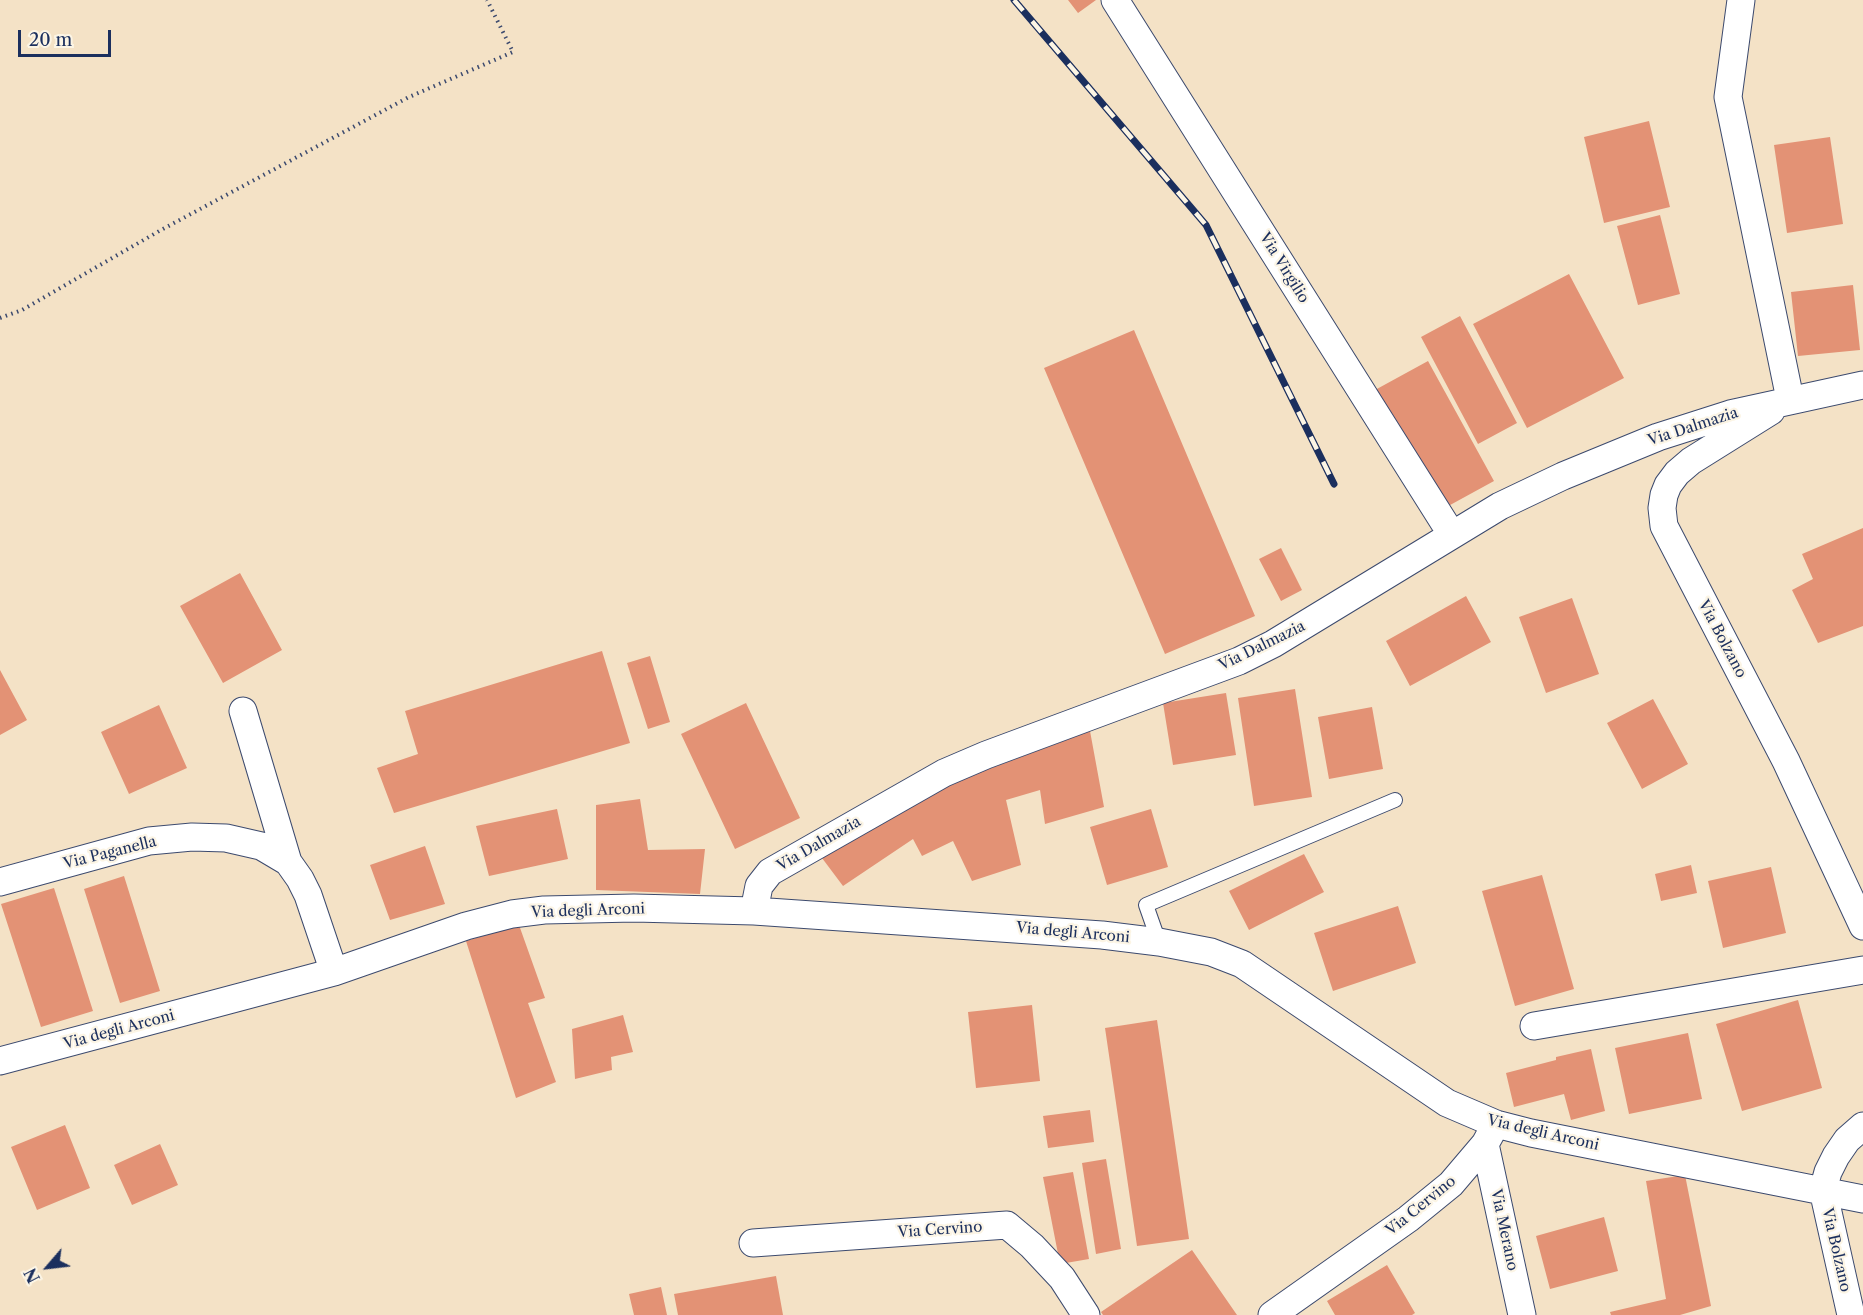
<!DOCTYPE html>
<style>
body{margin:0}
#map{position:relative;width:1863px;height:1315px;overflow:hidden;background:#f4e2c6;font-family:"Libre Caslon Text",serif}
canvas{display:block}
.north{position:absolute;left:18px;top:1237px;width:60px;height:60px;-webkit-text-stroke:4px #fcf5e5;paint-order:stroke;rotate:242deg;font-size:16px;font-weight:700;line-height:24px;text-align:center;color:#1b2f5e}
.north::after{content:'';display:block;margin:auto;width:21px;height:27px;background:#1b2f5e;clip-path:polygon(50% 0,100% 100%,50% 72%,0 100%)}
.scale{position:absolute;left:18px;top:30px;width:93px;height:27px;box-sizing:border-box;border:3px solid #1b2f5e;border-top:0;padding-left:8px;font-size:18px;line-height:21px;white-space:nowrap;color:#1b2f5e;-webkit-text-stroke:4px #fcf5e5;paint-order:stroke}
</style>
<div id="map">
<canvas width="1863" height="1315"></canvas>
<div class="north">N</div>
<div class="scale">20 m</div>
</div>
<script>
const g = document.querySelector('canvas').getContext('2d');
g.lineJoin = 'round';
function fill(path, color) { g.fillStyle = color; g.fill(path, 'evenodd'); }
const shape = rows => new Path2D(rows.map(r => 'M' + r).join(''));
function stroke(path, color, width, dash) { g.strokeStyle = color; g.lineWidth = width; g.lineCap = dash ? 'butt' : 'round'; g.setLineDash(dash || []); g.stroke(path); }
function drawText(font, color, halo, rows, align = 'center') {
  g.font = font + ' "Libre Caslon Text",serif'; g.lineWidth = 4.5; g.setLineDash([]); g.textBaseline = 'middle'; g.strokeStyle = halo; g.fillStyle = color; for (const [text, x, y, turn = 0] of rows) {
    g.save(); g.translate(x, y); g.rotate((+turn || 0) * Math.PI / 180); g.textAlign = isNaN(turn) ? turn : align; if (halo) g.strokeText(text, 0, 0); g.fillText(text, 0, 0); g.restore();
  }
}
const building = shape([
 [1068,0,1096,0,1078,13],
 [1649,121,1670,207,1604,223,1584,137],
 [1830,137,1843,224,1787,233,1774,145],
 [1660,215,1680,294,1638,305,1617,226],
 [1569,274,1624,378,1527,428,1473,324],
 [1853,285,1860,350,1798,356,1791,292],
 [1460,316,1517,423,1478,444,1421,337],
 [1134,330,1255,616,1165,654,1044,368],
 [1428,361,1494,481,1441,510,1375,390],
 [1863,528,1863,626,1818,643,1792,590,1813,579,1802,554],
 [1281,548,1302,590,1281,601,1259,559],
 [240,573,282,650,223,683,180,606],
 [1466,596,1491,642,1410,686,1386,641],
 [1572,598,1599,674,1546,693,1519,617],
 [602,651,630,743,394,813,377,768,418,754,405,711],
 [650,656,670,722,648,729,627,663],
 [0,670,27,720,0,735],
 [1295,689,1312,797,1254,806,1238,698],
 [1226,693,1236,755,1173,765,1163,703],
 [1653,699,1688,764,1642,789,1607,723],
 [746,703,800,818,735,849,681,734],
 [159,705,187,768,129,794,101,732],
 [1372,707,1383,769,1329,779,1318,717],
 [1090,731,1104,807,1045,824,1040,790,1006,800,1021,865,972,881,953,841,922,856,913,839,843,886,822,858,951,783],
 [640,799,648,850,705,849,700,894,596,890,596,805],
 [557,809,568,859,489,876,476,826],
 [1151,809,1168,867,1107,885,1090,827],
 [425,846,445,904,390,920,370,865],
 [1304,854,1324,892,1249,930,1229,891],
 [1691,865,1697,893,1661,901,1655,874],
 [1771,867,1786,933,1723,948,1708,881],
 [1542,875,1574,989,1515,1006,1482,891],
 [124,876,160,991,120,1003,84,889],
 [54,888,93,1011,41,1027,1,904],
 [1398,906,1416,963,1333,991,1314,933],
 [519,925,545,998,528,1003,556,1082,516,1098,466,941],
 [1798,1000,1822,1088,1742,1111,1716,1024],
 [1032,1005,1040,1081,976,1088,968,1012],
 [623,1015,633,1052,611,1057,612,1070,575,1079,572,1029],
 [1157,1020,1189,1239,1137,1246,1105,1028],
 [1688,1033,1702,1099,1629,1114,1615,1048],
 [1591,1049,1605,1111,1571,1120,1564,1094,1514,1107,1506,1073,1556,1060,1556,1057],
 [1090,1110,1094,1142,1048,1148,1043,1116],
 [65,1125,90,1188,37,1210,11,1147],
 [160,1144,178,1185,132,1205,114,1165],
 [1106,1159,1121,1249,1096,1254,1082,1163],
 [1073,1172,1089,1259,1060,1264,1043,1177],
 [1685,1175,1711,1306,1680,1315,1611,1315,1610,1312,1666,1299,1646,1181],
 [1604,1217,1618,1271,1550,1289,1536,1236],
 [1192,1250,1237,1315,1103,1315,1101,1312],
 [1387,1265,1415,1313,1412,1315,1335,1315,1327,1301],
 [776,1276,783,1315,678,1315,674,1294],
 [661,1287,667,1315,634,1315,629,1294]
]);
const path = shape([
 [0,318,22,310,161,230,409,97,513,52,487,0]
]);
const service = shape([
 [1159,942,1146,905,1395,800]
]);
const minor = shape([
 [1115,0,1452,535],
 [1741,0,1728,97,1790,399],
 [1771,411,1691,461,1677,473,1668,485,1664,495,1662,508,1664,526,1786,761,1863,926],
 [243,711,288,862],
 [0,882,149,841,192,837,226,838,261,846,288,862,300,879,308,895,334,972],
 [754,911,759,886,770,872,944,773,986,755,1239,661,1273,644,1500,506,1563,476,1658,437,1730,414,1863,385],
 [1534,1026,1863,970],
 [0,1061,334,972,466,926,512,914,544,910,634,908,754,911,1102,935,1159,942,1211,952,1242,964,1447,1103,1496,1124,1531,1133,1863,1199],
 [1485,1144,1522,1315],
 [753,1243,1007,1225,1032,1246,1062,1278,1086,1315],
 [1272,1315,1408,1219,1451,1184,1485,1144,1496,1124],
 [1851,1315,1823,1190,1828,1172,1836,1156,1847,1140,1863,1126]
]);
const rail = shape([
 [1014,0,1206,225,1334,484]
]);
const streetNames = [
 ["Via Virgilio",1284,268,58],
 ["Via Dalmazia",1693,427,-18],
 ["Via Bolzano",1722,639,62],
 ["Via Dalmazia",1262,646,-26],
 ["Via Dalmazia",819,844,-30],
 ["Via Paganella",110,853,-14],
 ["Via degli Arconi",588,911,-2],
 ["Via degli Arconi",1073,933,5],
 ["Via degli Arconi",119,1030,-15],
 ["Via degli Arconi",1543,1133,13],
 ["Via Cervino",1421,1206,-39],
 ["Via Cervino",940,1230,-4],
 ["Via Merano",1504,1230,78],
 ["Via Bolzano",1836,1250,77]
];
fill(building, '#e39275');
stroke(service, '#3c4a6e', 16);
stroke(minor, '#3c4a6e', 29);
stroke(path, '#3c4a6e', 4, [1.5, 4.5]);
stroke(service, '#fff', 14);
stroke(minor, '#fff', 27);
stroke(rail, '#1b2f5e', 7);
stroke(rail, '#fcf5e5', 4.5, [14]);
drawText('15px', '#1b2f5e', '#fcf5e5', streetNames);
</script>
